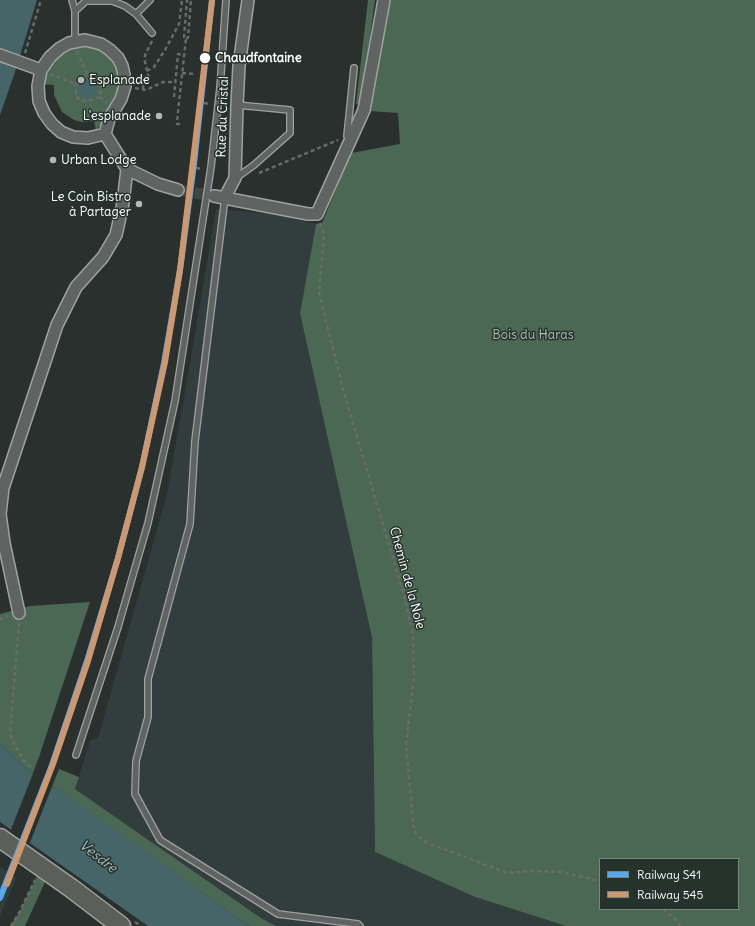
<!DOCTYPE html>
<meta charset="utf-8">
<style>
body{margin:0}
#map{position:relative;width:755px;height:926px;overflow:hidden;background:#29302d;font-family:Delius,sans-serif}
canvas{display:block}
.legend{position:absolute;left:599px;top:858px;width:140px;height:52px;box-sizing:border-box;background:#26332d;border:1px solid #7d8581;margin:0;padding:5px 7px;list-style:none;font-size:12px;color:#fff}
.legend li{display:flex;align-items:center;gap:8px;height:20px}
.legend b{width:20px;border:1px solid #7d8581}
</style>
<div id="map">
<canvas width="755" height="926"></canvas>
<ul class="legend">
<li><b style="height:5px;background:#5aa8eb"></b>Railway S41</li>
<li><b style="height:5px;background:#cd976f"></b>Railway 545</li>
</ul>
</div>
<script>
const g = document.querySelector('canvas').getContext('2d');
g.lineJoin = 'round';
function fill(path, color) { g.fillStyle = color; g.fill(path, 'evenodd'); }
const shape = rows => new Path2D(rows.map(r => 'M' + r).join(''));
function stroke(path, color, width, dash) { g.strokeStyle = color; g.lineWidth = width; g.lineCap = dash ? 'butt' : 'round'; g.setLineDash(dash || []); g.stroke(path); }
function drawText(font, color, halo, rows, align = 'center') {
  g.font = font + ' Delius,sans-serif'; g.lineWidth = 3; g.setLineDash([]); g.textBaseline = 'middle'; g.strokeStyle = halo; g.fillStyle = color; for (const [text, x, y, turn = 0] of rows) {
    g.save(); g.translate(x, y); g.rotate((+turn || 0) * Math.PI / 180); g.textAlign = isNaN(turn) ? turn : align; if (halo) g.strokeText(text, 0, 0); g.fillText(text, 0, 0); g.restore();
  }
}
const built = shape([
 [216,209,274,214,316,224,300,313,372,638,375,852,475,897,566,926,276,926,261,918,75,789,90,741,98,738,167,494,190,363],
 [0,867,16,878,0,916]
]);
const green = shape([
 [368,0,375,0,361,104,356,104],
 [387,0,755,0,755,926,566,926,475,897,375,852,372,638,300,313,316,224,322,223,351,153,400,144,398,113,369,111],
 [600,859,738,859,738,909,600,909],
 [82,44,99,48,114,60,119,70,120,90,104,116,101,125,96,130,94,121,82,122,74,120,62,112,54,95,54,85,42,84,44,75,54,58,65,49],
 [90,602,39,757,33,773,25,768,0,743,0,614,30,606],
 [59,769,79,777,75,789,261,918,276,926,249,926,52,786],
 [37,876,46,880,25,926,10,926,19,913]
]);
const water = shape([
 [0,0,37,0,15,72,0,115],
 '78 89a9 9 0 1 1 18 0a9 9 0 1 1-18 0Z',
 [0,743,25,768,67,796,249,926,148,926,0,822]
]);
const pier = shape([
 [34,771,53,784,29,845,10,832]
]);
const minorTunnel = shape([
 [178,190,214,196]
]);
const path = shape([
 [186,38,188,38,191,0],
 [77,51,87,74,95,77,101,85,100,97],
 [25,53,41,0],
 [147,71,154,67,165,50,179,24,182,0],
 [182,73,194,74],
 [50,74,76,84],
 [87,74,81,77,76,84,76,96,81,100,88,101,100,97],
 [135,88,146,90,163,82,175,82],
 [143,89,143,84,149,79,145,62,145,55,152,41],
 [100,97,107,103],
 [174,97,178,54,184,55],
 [204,103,209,104],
 [180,124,177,124,177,121,186,38,184,37,187,0],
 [196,168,203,169],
 [259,173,338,140],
 [320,223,324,233,319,293,343,389,405,599,413,636,414,675,406,745,414,831,419,837,428,843,507,873,533,871,561,872,600,881],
 [0,620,2,618,8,616],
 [19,623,10,733,13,742,25,762,33,769],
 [663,909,677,921,680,926],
 [135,922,141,926],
 [11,926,19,913,35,880]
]);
const service = shape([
 [72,0,75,11,75,41],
 [75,11,86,1,112,1,125,6,136,14,150,0],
 [136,14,152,33],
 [349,138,347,136,354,68],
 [236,178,254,165,290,133,290,110,237,105],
 [225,197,195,441,190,524,148,679,148,717,136,761,135,794,160,840,278,914,358,924,360,926],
 [76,755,118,627,148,523,175,401,211,167,220,88,226,0]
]);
const minor = shape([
 [0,55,41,70],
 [105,134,88,138,73,137,61,132,52,124,44,113,39,101,38,86,41,70,50,57,60,48,69,43,85,40,101,44,110,50,118,58,122,66,124,75,125,86,121,99,109,119,105,134,127,169],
 [127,169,158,184,178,190],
 [214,196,308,214,317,214,364,110,384,0],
 [225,197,235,178,237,105,239,66,248,0],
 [19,613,4,543,0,514,3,488,57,325,76,287,103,257,116,235,123,203,127,169]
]);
const primary = shape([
 [0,838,71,888,121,926]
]);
const rail1 = shape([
 [0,898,52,765,87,661,118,558,142,467,164,363,180,270,194,164,212,0]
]);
const rail2 = shape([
 [7,884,53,764,88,661,118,558,142,467,165,362,180,270,212,1]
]);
const markers = [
 [205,58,6,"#fff"],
 [81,80,4,"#b4b7b6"],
 [159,116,4,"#b4b7b6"],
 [53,160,4,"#b4b7b6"],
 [139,204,4,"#b4b7b6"]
];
const stopNames = [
 ["Chaudfontaine",215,58]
];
const poiNames = [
 ["Esplanade",89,80],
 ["L'esplanade",151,116,"right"],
 ["Urban Lodge",61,160],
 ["Le Coin Bistro",131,197,"right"],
 ["à Partager",131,212,"right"]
];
const streetNames = [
 ["Rue du Cristal",223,117,-88],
 ["Chemin de la Nole",407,578,75]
];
const parkNames = [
 ["Bois du Haras",533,335]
];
const waterNames = [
 ["Vesdre",98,857,38]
];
fill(built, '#323e3d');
fill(green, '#4b6855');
fill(water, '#456569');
fill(pier, '#29302d');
stroke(minorTunnel, '#3e4542', 11, [11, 5.5]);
stroke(service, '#9fa2a0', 8);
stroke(minor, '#9fa2a0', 14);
stroke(primary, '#9fa2a0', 21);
stroke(path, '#686c69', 2.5, [4, 3]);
stroke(service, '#5f6362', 5.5);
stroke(minor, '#5f6362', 11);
stroke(primary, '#5c5e59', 18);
stroke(rail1, '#5aa8eb', 6);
stroke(rail2, '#cd976f', 6);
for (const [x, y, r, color] of markers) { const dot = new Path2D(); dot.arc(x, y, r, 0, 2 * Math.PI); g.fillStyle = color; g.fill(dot); stroke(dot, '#26332d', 1.5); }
drawText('bold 13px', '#fff', '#26332d', stopNames, 'left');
drawText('13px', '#fff', '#26332d', poiNames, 'left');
drawText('13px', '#fff', '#26332d', streetNames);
drawText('13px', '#b0bfb5', '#26332d', parkNames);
drawText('italic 14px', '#adbcbe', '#26332d', waterNames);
</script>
